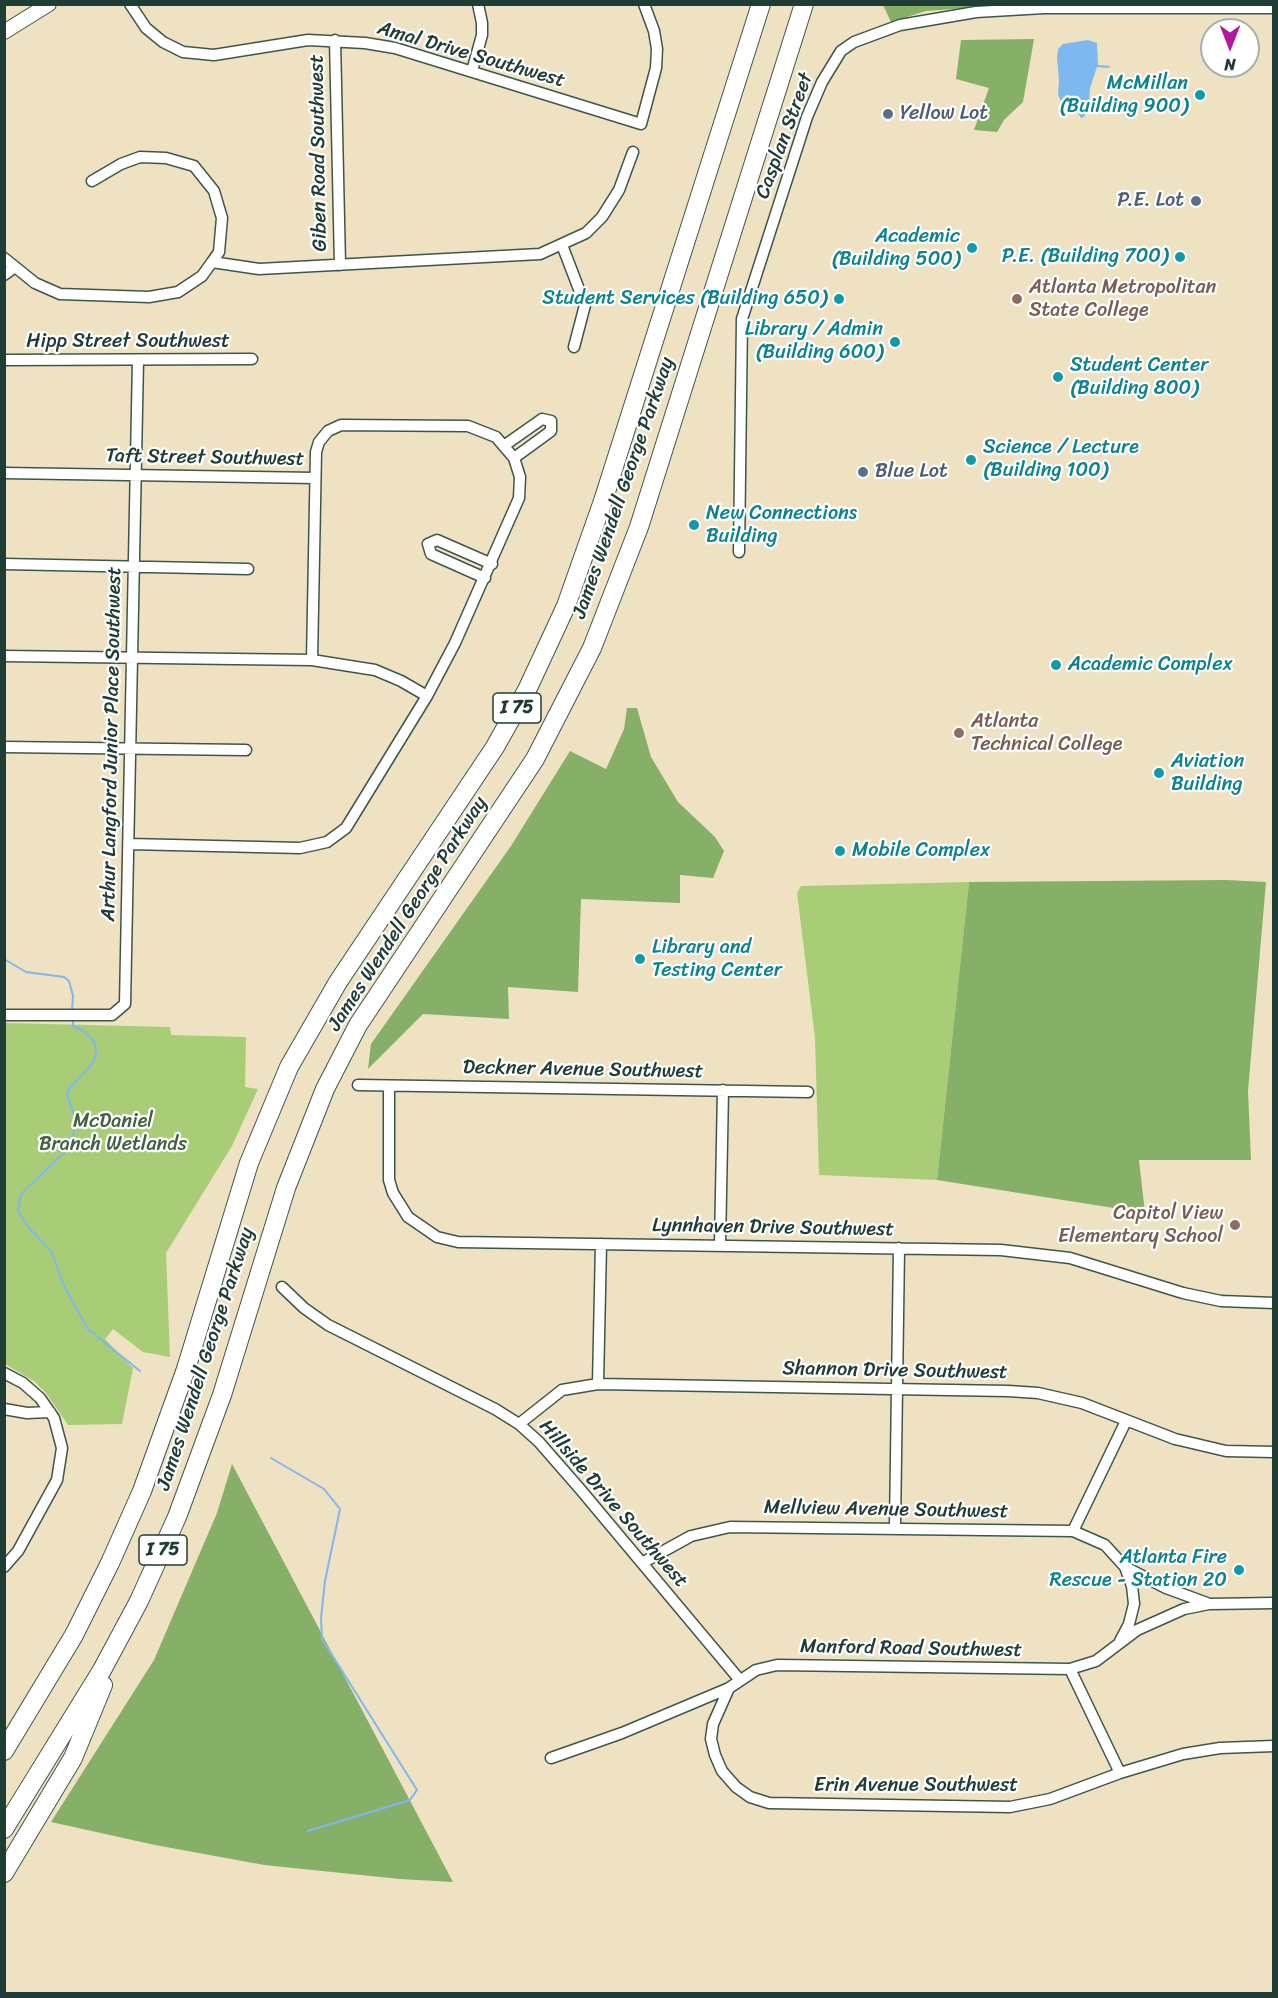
<!DOCTYPE html>
<style>
body{margin:0}
#map{position:relative;width:1278px;height:1998px;overflow:hidden;background:#eee2c3;font-family:Sriracha,sans-serif}
canvas{display:block}
.frame{position:absolute;inset:0;border:6px solid #1f3d34;pointer-events:none}
.north{position:absolute;left:1200px;top:18px;width:60px;height:60px;box-sizing:border-box;background:#fff;border:2px solid #a5b1ae;border-radius:50%;rotate:180deg;font-size:16px;font-weight:700;line-height:24px;text-align:center;color:#1f3d34}
.north::after{content:'';display:block;margin:auto;width:21px;height:27px;background:#b5179e;clip-path:polygon(50% 0,100% 100%,50% 72%,0 100%)}
</style>
<div id="map">
<canvas width="1278" height="1998"></canvas>
<div class="frame"></div>
<div class="north">N</div>
</div>
<script>
const g = document.querySelector('canvas').getContext('2d');
g.lineJoin = 'round';
function fill(path, color) { g.fillStyle = color; g.fill(path, 'evenodd'); }
const shape = rows => new Path2D(rows.map(r => 'M' + r).join(''));
function stroke(path, color, width, dash) { g.strokeStyle = color; g.lineWidth = width; g.lineCap = dash ? 'butt' : 'round'; g.setLineDash(dash || []); g.stroke(path); }
function drawText(font, color, halo, rows, align = 'center') {
  g.font = font + ' Sriracha,sans-serif'; g.lineWidth = 4.5; g.setLineDash([]); g.textBaseline = 'middle'; g.strokeStyle = halo; g.fillStyle = color; for (const [text, x, y, turn = 0] of rows) {
    g.save(); g.translate(x, y); g.rotate((+turn || 0) * Math.PI / 180); g.textAlign = isNaN(turn) ? turn : align; if (halo) g.strokeText(text, 0, 0); g.fillText(text, 0, 0); g.restore();
  }
}
const green = shape([
 [969,882,937,1180,819,1175,815,1038,797,893,801,886],
 [5,1023,170,1027,171,1035,246,1037,245,1087,258,1089,232,1146,166,1253,170,1357,143,1352,113,1329,105,1339,133,1368,122,1424,68,1425,46,1393,34,1381,5,1364]
]);
const forest = shape([
 [883,5,1009,5,926,11,891,22],
 [1034,39,1023,102,1004,120,997,132,974,130,989,88,956,79,961,40],
 [627,708,637,708,651,757,678,802,715,837,724,851,713,878,680,875,680,903,581,899,578,992,508,987,509,1019,423,1014,368,1069,371,1044,511,846,570,751,606,769,624,729],
 [1227,880,1266,882,1248,1091,1251,1160,1139,1160,1145,1213,937,1180,969,882],
 [232,1464,453,1882,400,1879,264,1865,155,1845,51,1822,154,1660,217,1513]
]);
const water = shape([
 [1088,40,1097,43,1098,65,1110,66,1109,68,1097,67,1090,88,1089,106,1084,117,1081,118,1078,113,1063,105,1058,95,1059,80,1057,58,1058,49,1063,44]
]);
const stream = shape([
 [4,959,26,972,64,977,69,981,73,996,72,1010],
 [73,1019,73,1026,83,1031,95,1042,96,1053,93,1063,69,1089,67,1095,75,1118,74,1132,68,1149,21,1194,18,1211,28,1227,51,1251,65,1288,88,1329,140,1371],
 [271,1458,324,1489,340,1509,325,1581,321,1618,322,1639,417,1790,410,1800,308,1831]
]);
const street = shape([
 [130,4,146,28,163,42,183,52,214,55,308,40,365,43,395,48,641,124,656,68,657,49,654,31,644,4],
 [335,40,340,265],
 [472,71,482,35,482,23,478,4],
 [92,181,121,164,140,157,166,158,194,166,214,191,222,218,219,252,212,262],
 [562,245,585,305,574,347],
 [4,258,35,283,60,294,149,297,178,292,202,276,212,262,259,269,540,254,586,233,602,217,619,190,633,152],
 [4,275,15,267],
 [4,360,252,359],
 [505,445,542,419,551,421,551,431,514,458],
 [4,473,315,478],
 [739,552,742,319,807,117,822,82,841,51,854,42,900,25,976,12,1044,8,1274,8],
 [4,564,248,569],
 [485,578,431,554,428,544,437,540,492,564],
 [4,656,312,660,375,670,401,681,427,696],
 [4,747,246,750],
 [129,844,300,848,327,842,346,828,427,696,455,643,519,498,520,477,514,458,496,437,468,426,341,425,328,431,319,442,316,452,312,660],
 [4,1015,112,1015,125,1004,138,360],
 [358,1085,808,1092],
 [389,1086,389,1180,393,1193,408,1217,437,1237,458,1242,1001,1250,1070,1258,1183,1293,1221,1301,1274,1303],
 [720,1245,723,1090],
 [282,1287,304,1308,328,1325,495,1409,519,1424,539,1442,580,1489,739,1679],
 [4,1373,23,1383,40,1398,54,1418,62,1448,57,1480,18,1551,4,1567],
 [598,1384,601,1244],
 [4,1409,27,1413,50,1412],
 [519,1424,562,1390,598,1384,1008,1391,1038,1393,1082,1403,1175,1439,1226,1451,1274,1452],
 [895,1527,899,1248],
 [1073,1531,1126,1421],
 [642,1563,691,1536,730,1527,1073,1531,1105,1545,1125,1567,1166,1588,1207,1603],
 [1120,1641,1129,1624,1134,1604,1132,1586,1125,1567],
 [1070,1669,1120,1773],
 [729,1688,713,1724,711,1739,715,1755,722,1771,736,1787,750,1797,769,1803,1010,1807,1050,1799,1120,1773,1183,1754,1220,1748,1274,1746],
 [551,1758,622,1733,729,1688,756,1670,777,1665,1070,1669,1096,1661,1137,1630,1184,1609,1209,1604,1274,1603]
]);
const secondary = shape([
 [4,32,49,4]
]);
const highway = shape([
 [4,1751,74,1635,110,1563,142,1491,186,1369,249,1163,289,1067,338,982,495,747,527,690,566,606,603,501,761,4],
 [4,1829,102,1670,139,1601,177,1517,222,1395,286,1188,325,1089,358,1025,535,759,592,648,639,527,804,4],
 [4,1873,73,1758,103,1685]
]);
const markers = [
 [1200,95,6,"#0f9aa8"],
 [888,114,6,"#5c6f8a"],
 [1196,201,6,"#5c6f8a"],
 [972,248,6,"#0f9aa8"],
 [1180,257,6,"#0f9aa8"],
 [839,299,6,"#0f9aa8"],
 [1017,299,6,"#8d6e63"],
 [895,342,6,"#0f9aa8"],
 [1058,377,6,"#0f9aa8"],
 [971,460,6,"#0f9aa8"],
 [863,472,6,"#5c6f8a"],
 [694,525,6,"#0f9aa8"],
 [1056,665,6,"#0f9aa8"],
 [959,733,6,"#8d6e63"],
 [1159,773,6,"#0f9aa8"],
 [840,851,6,"#0f9aa8"],
 [640,959,6,"#0f9aa8"],
 [1235,1225,6,"#8d6e63"],
 [1239,1570,6,"#0f9aa8"]
];
const shields = [
 [517,708,48],
 [163,1550,48]
];
const shieldNames = [
 ["I 75",517,708],
 ["I 75",163,1550]
];
const streetNames = [
 ["Amal Drive Southwest",471,55,16],
 ["Casplan Street",785,136,-70],
 ["Giben Road Southwest",319,153,-91],
 ["Hipp Street Southwest",128,342],
 ["Taft Street Southwest",205,458,1],
 ["James Wendell George Parkway",624,488,-71],
 ["Arthur Langford Junior Place Southwest",112,744,-89],
 ["James Wendell George Parkway",408,914,-57],
 ["Deckner Avenue Southwest",583,1070,1],
 ["Lynnhaven Drive Southwest",773,1228,1],
 ["James Wendell George Parkway",206,1359,-72],
 ["Shannon Drive Southwest",895,1371,1],
 ["Hillside Drive Southwest",613,1504,49],
 ["Mellview Avenue Southwest",886,1510,1],
 ["Manford Road Southwest",911,1649,1],
 ["Erin Avenue Southwest",916,1786]
];
const cultureNames = [
 ["McMillan",1188,84,"right"],
 ["(Building 900)",1188,107,"right"],
 ["Academic",960,237,"right"],
 ["(Building 500)",960,260,"right"],
 ["P.E. (Building 700)",1168,257,"right"],
 ["Student Services (Building 650)",827,299,"right"],
 ["Library / Admin",883,330,"right"],
 ["(Building 600)",883,353,"right"],
 ["Student Center",1070,366],
 ["(Building 800)",1070,389],
 ["Science / Lecture",983,448],
 ["(Building 100)",983,471],
 ["New Connections",706,514],
 ["Building",706,537],
 ["Academic Complex",1068,665],
 ["Aviation",1171,762],
 ["Building",1171,785],
 ["Mobile Complex",852,851],
 ["Library and",652,948],
 ["Testing Center",652,971],
 ["Atlanta Fire",1227,1558,"right"],
 ["Rescue - Station 20",1227,1581,"right"]
];
const serviceNames = [
 ["Yellow Lot",900,114],
 ["P.E. Lot",1184,201,"right"],
 ["Blue Lot",875,472]
];
const educationNames = [
 ["Atlanta Metropolitan",1029,288],
 ["State College",1029,311],
 ["Atlanta",971,722],
 ["Technical College",971,745],
 ["Capitol View",1223,1214,"right"],
 ["Elementary School",1223,1237,"right"]
];
const parkNames = [
 ["McDaniel",113,1122],
 ["Branch Wetlands",113,1145]
];
fill(green, '#a9cd76');
fill(forest, '#86b067');
fill(water, '#7db8ee');
stroke(stream, '#7db8ee', 2);
stroke(street, '#3e5649', 13);
stroke(secondary, '#3e5649', 16);
stroke(highway, '#3e5649', 20);
stroke(street, '#fff', 10);
stroke(secondary, '#fff', 14);
stroke(highway, '#fff', 18);
for (const [x, y, r, color] of markers) { const dot = new Path2D(); dot.arc(x, y, r, 0, 2 * Math.PI); g.fillStyle = color; g.fill(dot); stroke(dot, '#fff', 2); }
for (const [x, y, w] of shields) { const box = new Path2D(); box.roundRect(x - w / 2, y - 15, w, 30, 4.5); g.fillStyle = '#fff'; g.fill(box); stroke(box, '#1f3d34', 1.5); }
drawText('bold 18px', '#1f3d34', null, shieldNames);
drawText('20px', '#1f3d34', '#fff', streetNames);
drawText('20px', '#0d838f', '#fff', cultureNames, 'left');
drawText('20px', '#4e5e75', '#fff', serviceNames, 'left');
drawText('20px', '#785e54', '#fff', educationNames, 'left');
drawText('20px', '#426144', '#fff', parkNames);
</script>
